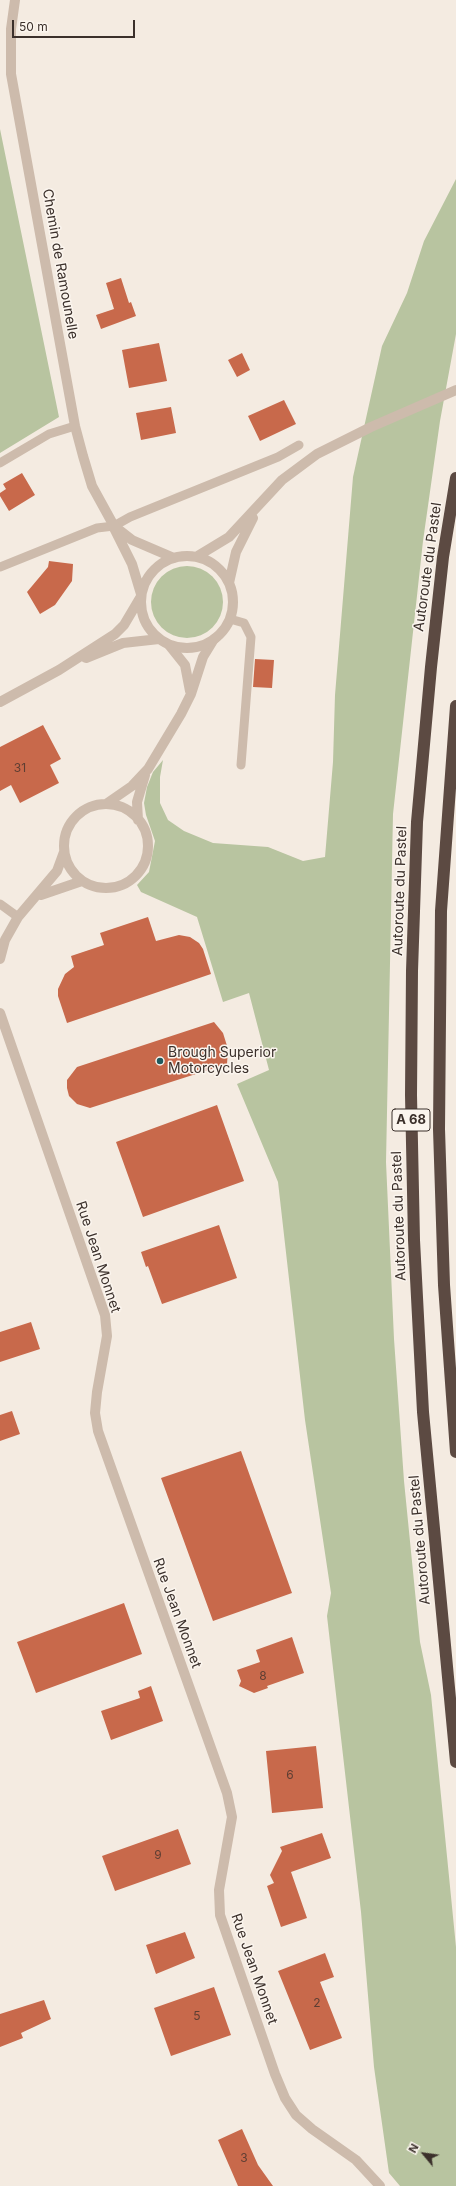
<!DOCTYPE html>
<style>
body{margin:0}
#map{position:relative;width:456px;height:2186px;overflow:hidden;background:#f4ebe1;font-family:Inter,sans-serif}
canvas{display:block}
.north{position:absolute;left:404px;top:2134px;width:40px;height:40px;-webkit-text-stroke:3px #fbf5ee;paint-order:stroke;rotate:299deg;font-size:11px;font-weight:700;line-height:16px;text-align:center;color:#3b302b}
.north::after{content:'';display:block;margin:auto;width:14px;height:18px;background:#3b302b;clip-path:polygon(50% 0,100% 100%,50% 72%,0 100%)}
.scale{position:absolute;left:12px;top:20px;width:123px;height:18px;box-sizing:border-box;border:2px solid #3b302b;border-top:0;padding-left:5px;font-size:12px;line-height:14px;white-space:nowrap;color:#3b302b;-webkit-text-stroke:3px #fbf5ee;paint-order:stroke}
</style>
<div id="map">
<canvas width="456" height="2186"></canvas>
<div class="north">N</div>
<div class="scale">50 m</div>
</div>
<script>
const g = document.querySelector('canvas').getContext('2d');
g.lineJoin = 'round';
function fill(path, color) { g.fillStyle = color; g.fill(path, 'evenodd'); }
const shape = rows => new Path2D(rows.map(r => 'M' + r).join(''));
function stroke(path, color, width, dash) { g.strokeStyle = color; g.lineWidth = width; g.lineCap = dash ? 'butt' : 'round'; g.setLineDash(dash || []); g.stroke(path); }
function drawText(font, color, halo, rows, align = 'center') {
  g.font = font + ' Inter,sans-serif'; g.lineWidth = 3; g.setLineDash([]); g.textBaseline = 'middle'; g.strokeStyle = halo; g.fillStyle = color; for (const [text, x, y, turn = 0] of rows) {
    g.save(); g.translate(x, y); g.rotate((+turn || 0) * Math.PI / 180); g.textAlign = isNaN(turn) ? turn : align; if (halo) g.strokeText(text, 0, 0); g.fillText(text, 0, 0); g.restore();
  }
}
const green = shape([
 [0,129,59,417,0,453],
 [456,179,456,334,440,421,423,541,393,814,386,1162,394,1339,404,1481,420,1642,431,1695,456,1947,456,2186,400,2186,389,2173,374,2067,361,1912,327,1616,331,1593,305,1420,278,1182,237,1084,269,1070,249,993,223,1002,197,917,141,892,137,885,149,872,155,841,146,815,144,803,147,787,153,772,163,760,160,777,160,803,168,820,184,831,213,843,268,847,303,861,325,857,333,762,335,695,353,477,382,346,407,293,424,241],
 '151 602a36 36 0 1 1 72 0a36 36 0 1 1-72 0Z'
]);
const building = shape([
 [121,278,129,303,131,302,136,316,101,329,96,315,114,309,106,283],
 [159,343,167,381,129,388,122,350],
 [242,353,250,370,237,377,228,360],
 [284,400,296,424,260,441,248,416],
 [171,407,176,433,141,440,136,413],
 [22,473,35,495,9,511,0,496,0,493,6,489,3,484],
 [49,561,73,564,72,581,55,605,40,614,27,592,48,567],
 [255,659,274,660,272,688,253,687],
 [43,725,61,759,50,765,59,783,20,803,11,785,0,791,0,747],
 [148,917,156,941,179,935,190,937,199,943,203,949,211,974,67,1023,58,996,58,989,65,974,74,967,71,956,104,945,100,933],
 [214,1022,223,1033,228,1049,227,1064,90,1108,77,1104,69,1096,67,1088,67,1080,77,1067],
 [217,1105,244,1181,143,1217,116,1142],
 [219,1225,237,1278,162,1304,148,1266,146,1267,141,1252],
 [31,1322,40,1349,0,1362,0,1332],
 [12,1411,20,1434,0,1441,0,1415],
 [241,1451,292,1593,213,1621,161,1478],
 [124,1603,142,1654,36,1693,17,1642],
 [292,1637,304,1673,267,1686,268,1688,254,1693,239,1686,241,1681,237,1670,260,1662,256,1650],
 [151,1686,163,1721,111,1740,101,1711,140,1698,138,1691],
 [316,1746,323,1808,272,1813,266,1751],
 [178,1829,191,1864,115,1891,102,1856],
 [322,1833,331,1858,291,1872,307,1918,281,1927,267,1886,274,1883,270,1875,282,1851,280,1847],
 [185,1932,195,1958,156,1974,146,1945],
 [325,1953,334,1977,320,1982,342,2038,310,2050,278,1971],
 [214,1987,231,2035,171,2056,154,2008],
 [44,2000,51,2019,21,2033,23,2038,0,2047,0,2014],
 [242,2129,258,2165,273,2186,238,2186,218,2140]
]);
const service = shape([
 [0,463,49,434,75,426],
 [0,567,97,528,114,526,130,517,278,457,299,445],
 [230,619,244,623,251,637,241,765],
 [0,904,18,917]
]);
const minor = shape([
 [169,645,185,665,190,691],
 [106,804,132,786,148,769,181,714,191,694,203,657,214,639],
 '64 846a42 42 0 1 1 84 0a42 42 0 1 1-84 0Z',
 [138,820,137,802,145,775],
 [41,895,82,881],
 [0,959,5,940,18,917,57,871,64,852],
 [0,1013,105,1315,107,1336,97,1392,95,1413,98,1431,227,1793,232,1817,219,1890,220,1915,275,2074,285,2098,296,2115,312,2129,356,2160,380,2186]
]);
const tertiary = shape([
 [15,0,11,29,11,74,75,426,83,456,92,486,114,526,132,540,174,558],
 [114,528,132,564,141,594],
 '141 602a46 46 0 1 1 92 0a46 46 0 1 1-92 0Z',
 [196,557,229,537,282,480,317,454,371,427,456,390],
 [229,583,236,552,253,518],
 [86,658,123,643,159,639],
 [0,702,59,670,115,634,124,625,140,598]
]);
const motorway = shape([
 [456,478,443,557,431,667,417,822,412,971,411,1095,414,1240,423,1412,456,1762],
 [456,706,441,911,439,1129,444,1285,456,1452]
]);
const markers = [
 [160,1061,4,"#1f5a5e"]
];
const numberNames = [
 ["31",20,768],
 ["8",263,1676],
 ["6",290,1775],
 ["9",158,1855],
 ["2",317,2003],
 ["5",197,2016],
 ["3",244,2158]
];
const shields = [
 [411,1120,38]
];
const shieldNames = [
 ["A 68",411,1120]
];
const streetNames = [
 ["Chemin de Ramounelle",60,264,80],
 ["Autoroute du Pastel",428,567,-82],
 ["Autoroute du Pastel",400,891,-88],
 ["Autoroute du Pastel",399,1216,-92],
 ["Rue Jean Monnet",98,1257,72],
 ["Autoroute du Pastel",420,1540,-95],
 ["Rue Jean Monnet",177,1613,70],
 ["Rue Jean Monnet",254,1969,71]
];
const poiNames = [
 ["Brough Superior",168,1053],
 ["Motorcycles",168,1069]
];
fill(green, '#b8c4a0');
fill(building, '#c8694b');
stroke(service, '#cdbbac', 9);
stroke(minor, '#cdbbac', 10);
stroke(tertiary, '#cdbbac', 10);
stroke(motorway, '#5c4a42', 12);
for (const [x, y, r, color] of markers) { const dot = new Path2D(); dot.arc(x, y, r, 0, 2 * Math.PI); g.fillStyle = color; g.fill(dot); stroke(dot, '#fbf5ee', 1.5); }
drawText('12px', '#5e3e33', null, numberNames);
for (const [x, y, w] of shields) { const box = new Path2D(); box.roundRect(x - w / 2, y - 11, w, 22, 3); g.fillStyle = '#fbf5ee'; g.fill(box); stroke(box, '#3b302b', 1); }
drawText('bold 13px', '#3b302b', null, shieldNames);
drawText('14px', '#3b302b', '#fbf5ee', streetNames);
drawText('14px', '#3b302b', '#fbf5ee', poiNames, 'left');
</script>
